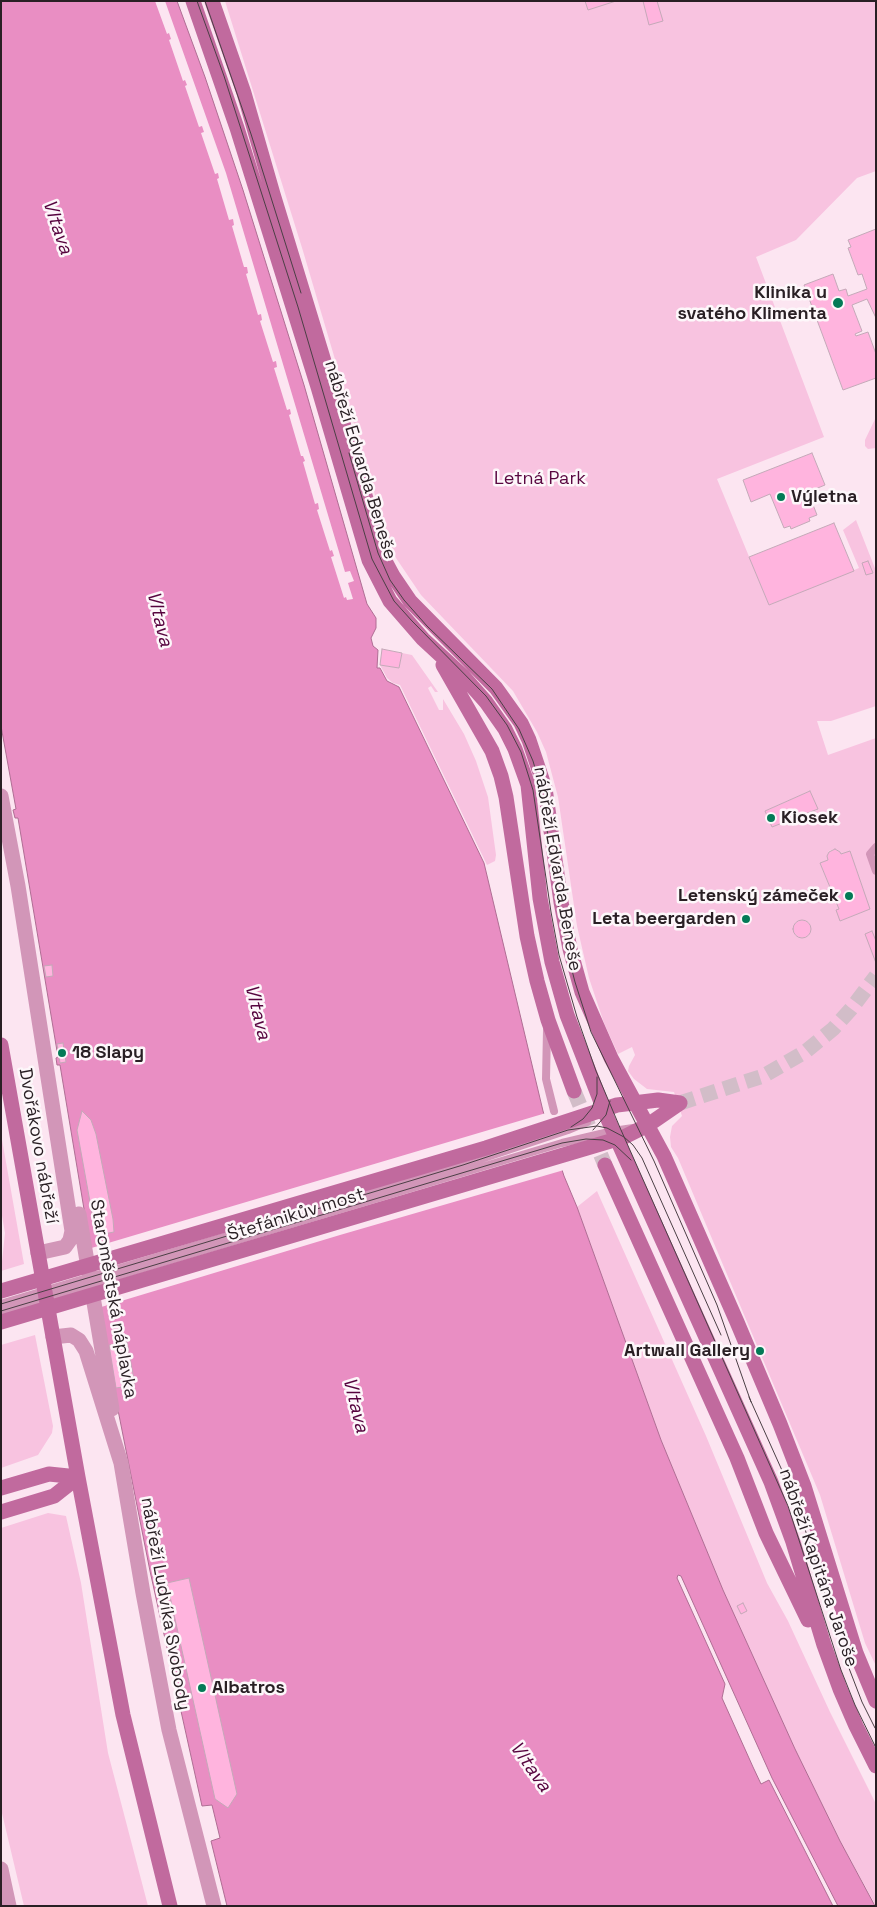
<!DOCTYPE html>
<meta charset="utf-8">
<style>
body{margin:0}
#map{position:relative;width:877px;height:1907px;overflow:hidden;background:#fce5f1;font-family:"Space Grotesk",sans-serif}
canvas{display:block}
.frame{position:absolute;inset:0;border:2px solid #291f24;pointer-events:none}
</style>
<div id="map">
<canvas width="877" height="1907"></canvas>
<div class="frame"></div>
</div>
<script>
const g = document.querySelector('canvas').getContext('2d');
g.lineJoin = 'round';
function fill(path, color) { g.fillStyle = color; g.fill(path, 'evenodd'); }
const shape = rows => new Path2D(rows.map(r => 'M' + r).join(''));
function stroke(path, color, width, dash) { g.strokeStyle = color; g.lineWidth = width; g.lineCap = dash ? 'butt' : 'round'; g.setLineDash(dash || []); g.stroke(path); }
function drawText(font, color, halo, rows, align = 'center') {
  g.font = font + ' "Space Grotesk",sans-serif'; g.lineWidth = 5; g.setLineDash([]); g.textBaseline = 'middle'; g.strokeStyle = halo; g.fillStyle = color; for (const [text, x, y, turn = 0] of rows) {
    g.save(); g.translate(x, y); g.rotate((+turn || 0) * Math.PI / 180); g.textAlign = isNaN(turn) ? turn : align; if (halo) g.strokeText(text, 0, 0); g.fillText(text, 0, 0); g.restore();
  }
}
const green = shape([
 [225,1,876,1,876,171,857,178,796,240,756,257,824,437,717,479,769,605,859,568,843,530,856,520,876,571,876,706,831,721,817,721,828,755,876,738,876,1666,865,1643,820,1495,678,1158,671,1147,670,1137,672,1126,682,1116,674,1092,647,1089,634,1079,628,1071,629,1066,635,1055,632,1047,618,1054,604,1023,589,978,577,926,558,797,546,752,537,732,513,691,421,595,396,558,388,539,303,251],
 [810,791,817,810,772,827,765,811],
 [835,849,840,852,841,854,850,852,869,909,840,921,839,909,820,863,828,860,827,856,829,851],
 [803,920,809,923,811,929,808,936,802,938,795,935,793,929,796,922],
 [876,417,876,448,868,449,865,446,865,440],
 [402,653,412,655,438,692,435,692,431,686,428,688,439,710,443,710,443,699,464,734,476,761,488,797,496,855,495,861,487,865,400,685,393,683,387,678,380,665,399,668],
 [1,1134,24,1264,1,1271,5,1233,1,1210],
 [597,1191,706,1436,767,1583,788,1621,830,1712,876,1804,876,1906,840,1841,795,1749,723,1590,661,1440,577,1207],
 [35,1335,53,1426,52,1433,38,1455,1,1468,1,1345],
 [48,1513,66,1516,81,1583,108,1753,148,1906,24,1906,1,1809,1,1528]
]);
const water = shape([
 [1,1,177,1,205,77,243,190,304,385,367,604,376,618,376,628,371,638,373,646,378,650,377,668,380,668,387,681,399,687,484,863,543,1111,564,1176,577,1207,661,1440,723,1590,795,1749,840,1841,875,1906,838,1906,772,1778,681,1576,678,1575,677,1578,725,1684,722,1698,753,1767,761,1784,769,1780,833,1906,227,1906,211,1841,220,1838,212,1805,202,1806,150,1571,115,1395,60,1065,57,1065,56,1058,58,1057,18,818,15,818,13,810,16,809,1,726,1,1]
]);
const pier = shape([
 [155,1,165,1,226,173,345,572,350,571,354,581,348,583,353,599,347,600,346,597,344,598,331,557,334,556,332,550,330,551,317,510,319,509,318,503,315,504,303,462,305,461,303,456,301,456,289,415,291,414,290,409,287,410,274,368,277,367,276,361,273,362,260,321,262,320,261,314,258,315,246,274,248,273,247,267,244,267,232,226,234,225,233,219,229,220,217,179,219,178,218,173,215,174,201,133,204,132,202,126,199,127,185,86,187,85,185,80,183,81,169,40,171,39,169,33,167,34],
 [546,1113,564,1170,340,1235,98,1308,88,1249]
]);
const building = shape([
 [585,1,616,1,588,10,585,1],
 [643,1,657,1,663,21,649,25,643,1],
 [876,229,876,318,867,299,852,305,862,331,855,334,856,336,868,332,876,354,876,378,843,390,804,285,833,274,839,291,846,289,848,296,867,289,862,274,858,275,848,248,851,247,848,240,876,229],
 [812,453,825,485,808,492,817,515,809,518,810,521,791,529,790,526,784,528,770,494,751,502,743,480,812,453],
 [834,523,854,571,769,605,749,557,834,523],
 [868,561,873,573,866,575,862,563,868,561],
 [382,649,402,653,399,668,380,665,382,649],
 [810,791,818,809,772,827,765,811,810,791],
 [835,849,840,852,841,854,850,851,870,909,840,921,836,910,839,909,820,863,828,860,827,856,829,852,835,849],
 '793 929a9 9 0 1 1 18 0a9 9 0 1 1-18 0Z',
 [872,931,876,941,876,963,865,934,872,931],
 [52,965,53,976,46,977,44,966,52,965],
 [63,1043,66,1062,60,1063,57,1044,63,1043],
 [82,1111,91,1120,96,1134,113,1219,114,1232,98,1235,94,1224,77,1130,82,1111],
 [127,1342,135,1385,116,1388,109,1345,127,1342],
 [189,1578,237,1794,228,1808,215,1799,167,1583,189,1578],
 [743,1603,747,1611,741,1614,737,1606,743,1603]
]);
const secondaryTunnel = shape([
 [574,1091,605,1165],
 [680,1103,763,1076,805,1052,833,1029,851,1009,876,976]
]);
const lane = shape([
 [876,847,870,854,876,871],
 [547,1030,546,1079,554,1111],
 [1,1304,463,1165,568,1130,587,1122],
 [1,1311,562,1143,613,1131,633,1128]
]);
const street = shape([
 [1,796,18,886,72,1231,70,1240,65,1247,38,1253],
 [79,1214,112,1409],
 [53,1337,71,1335,79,1340,86,1351,121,1463,143,1593,169,1730,214,1906],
 [1,1869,9,1906]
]);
const secondary = shape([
 [193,1,237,128,318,387,369,560,390,601,423,639,463,676,486,702,505,729,515,749,528,785,540,898,552,962,567,1015,606,1115,771,1482,793,1542,824,1645,840,1689,856,1726,876,1766],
 [212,1,244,93,273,194,385,561,393,576,410,601,496,688,521,723,529,740,545,788,561,902,570,949,582,992,611,1058,664,1156,737,1322,780,1424,804,1486,856,1653,876,1701],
 [443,665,492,751,501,776,506,797,527,936,537,981,548,1020,574,1091],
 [1,1045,78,1477,123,1715,170,1906],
 [605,1165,737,1458,766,1533,808,1620],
 [1,1291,486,1148,617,1105,658,1100,680,1103],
 [1,1322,624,1137,648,1125,680,1103],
 [1,1488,49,1474,78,1477],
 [1,1512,54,1496,78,1477]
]);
const tram = shape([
 [197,1,224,76,298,307,372,559,394,601,412,621,486,696,507,725,521,752,533,790,551,912,559,955,577,1017,596,1071,621,1130,788,1506,841,1670,855,1705,876,1748],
 [205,1,251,134,301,293],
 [349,453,378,553,390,580,404,600,427,626,492,689,519,729,533,761,540,785,551,855],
 [555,890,567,951,575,982,591,1032,654,1161,717,1305,751,1402],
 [571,1127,583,1119,592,1108,597,1094,597,1077],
 [593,1130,606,1115,610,1101],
 [1,1304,463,1165,568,1130,597,1126,607,1128,624,1137,633,1145,642,1158,721,1335],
 [1,1311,562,1143,586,1139,603,1140,615,1145,631,1160],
 [749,1397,794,1497,811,1547,829,1607],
 [842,1650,862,1702,875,1728]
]);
const markers = [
 [838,303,6,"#047a57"],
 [781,497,5,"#047a57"],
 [771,818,5,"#047a57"],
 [849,896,5,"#047a57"],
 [746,919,5,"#047a57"],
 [62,1053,5,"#047a57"],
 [760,1351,5,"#047a57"],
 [202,1688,5,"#047a57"]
];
const poiNames = [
 ["Klinika u",827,293],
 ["svatého Klimenta",827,314],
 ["Výletna",791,497,"left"],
 ["Kiosek",781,818,"left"],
 ["Letenský zámeček",839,896],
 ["Leta beergarden",736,919],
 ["18 Slapy",72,1053,"left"],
 ["Artwall Gallery",750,1351],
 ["Albatros",212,1688,"left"]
];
const streetNames = [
 ["nábřeží Edvarda Beneše",360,460,73],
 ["nábřeží Edvarda Beneše",557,869,80],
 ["Dvořákovo nábřeží",38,1146,80],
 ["Štefánikův most",296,1215,-17],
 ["Staroměstská náplavka",113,1299,80],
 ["nábřeží Kapitána Jaroše",818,1568,71],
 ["nábřeží Ludvíka Svobody",165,1604,80]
];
const parkNames = [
 ["Letná Park",540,479]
];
const waterNames = [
 ["Vltava",57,227,71],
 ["Vltava",159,619,76],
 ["Vltava",257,1012,76],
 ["Vltava",355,1405,76],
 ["Vltava",530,1767,55]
];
fill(green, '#f8c3e0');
fill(water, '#e98ec3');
stroke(water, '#af6d93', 1);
fill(pier, '#fce5f1');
fill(building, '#ffb4de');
stroke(building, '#c4a9b8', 1);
stroke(secondaryTunnel, '#d2bdc8', 15, [15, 8]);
stroke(lane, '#d296b8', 8);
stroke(street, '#d296b8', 15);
stroke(secondary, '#c16a9e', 15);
stroke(tram, '#4b3f45', 1);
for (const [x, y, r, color] of markers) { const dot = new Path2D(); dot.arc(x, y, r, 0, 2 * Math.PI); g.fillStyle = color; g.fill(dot); stroke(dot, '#fdf7fa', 2); }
drawText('bold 18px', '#291f24', '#fdf7fa', poiNames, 'right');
drawText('18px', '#291f24', '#fdf7fa', streetNames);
drawText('18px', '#5a0741', '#fdf7fa', parkNames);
drawText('italic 19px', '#56033e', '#fdf7fa', waterNames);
</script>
